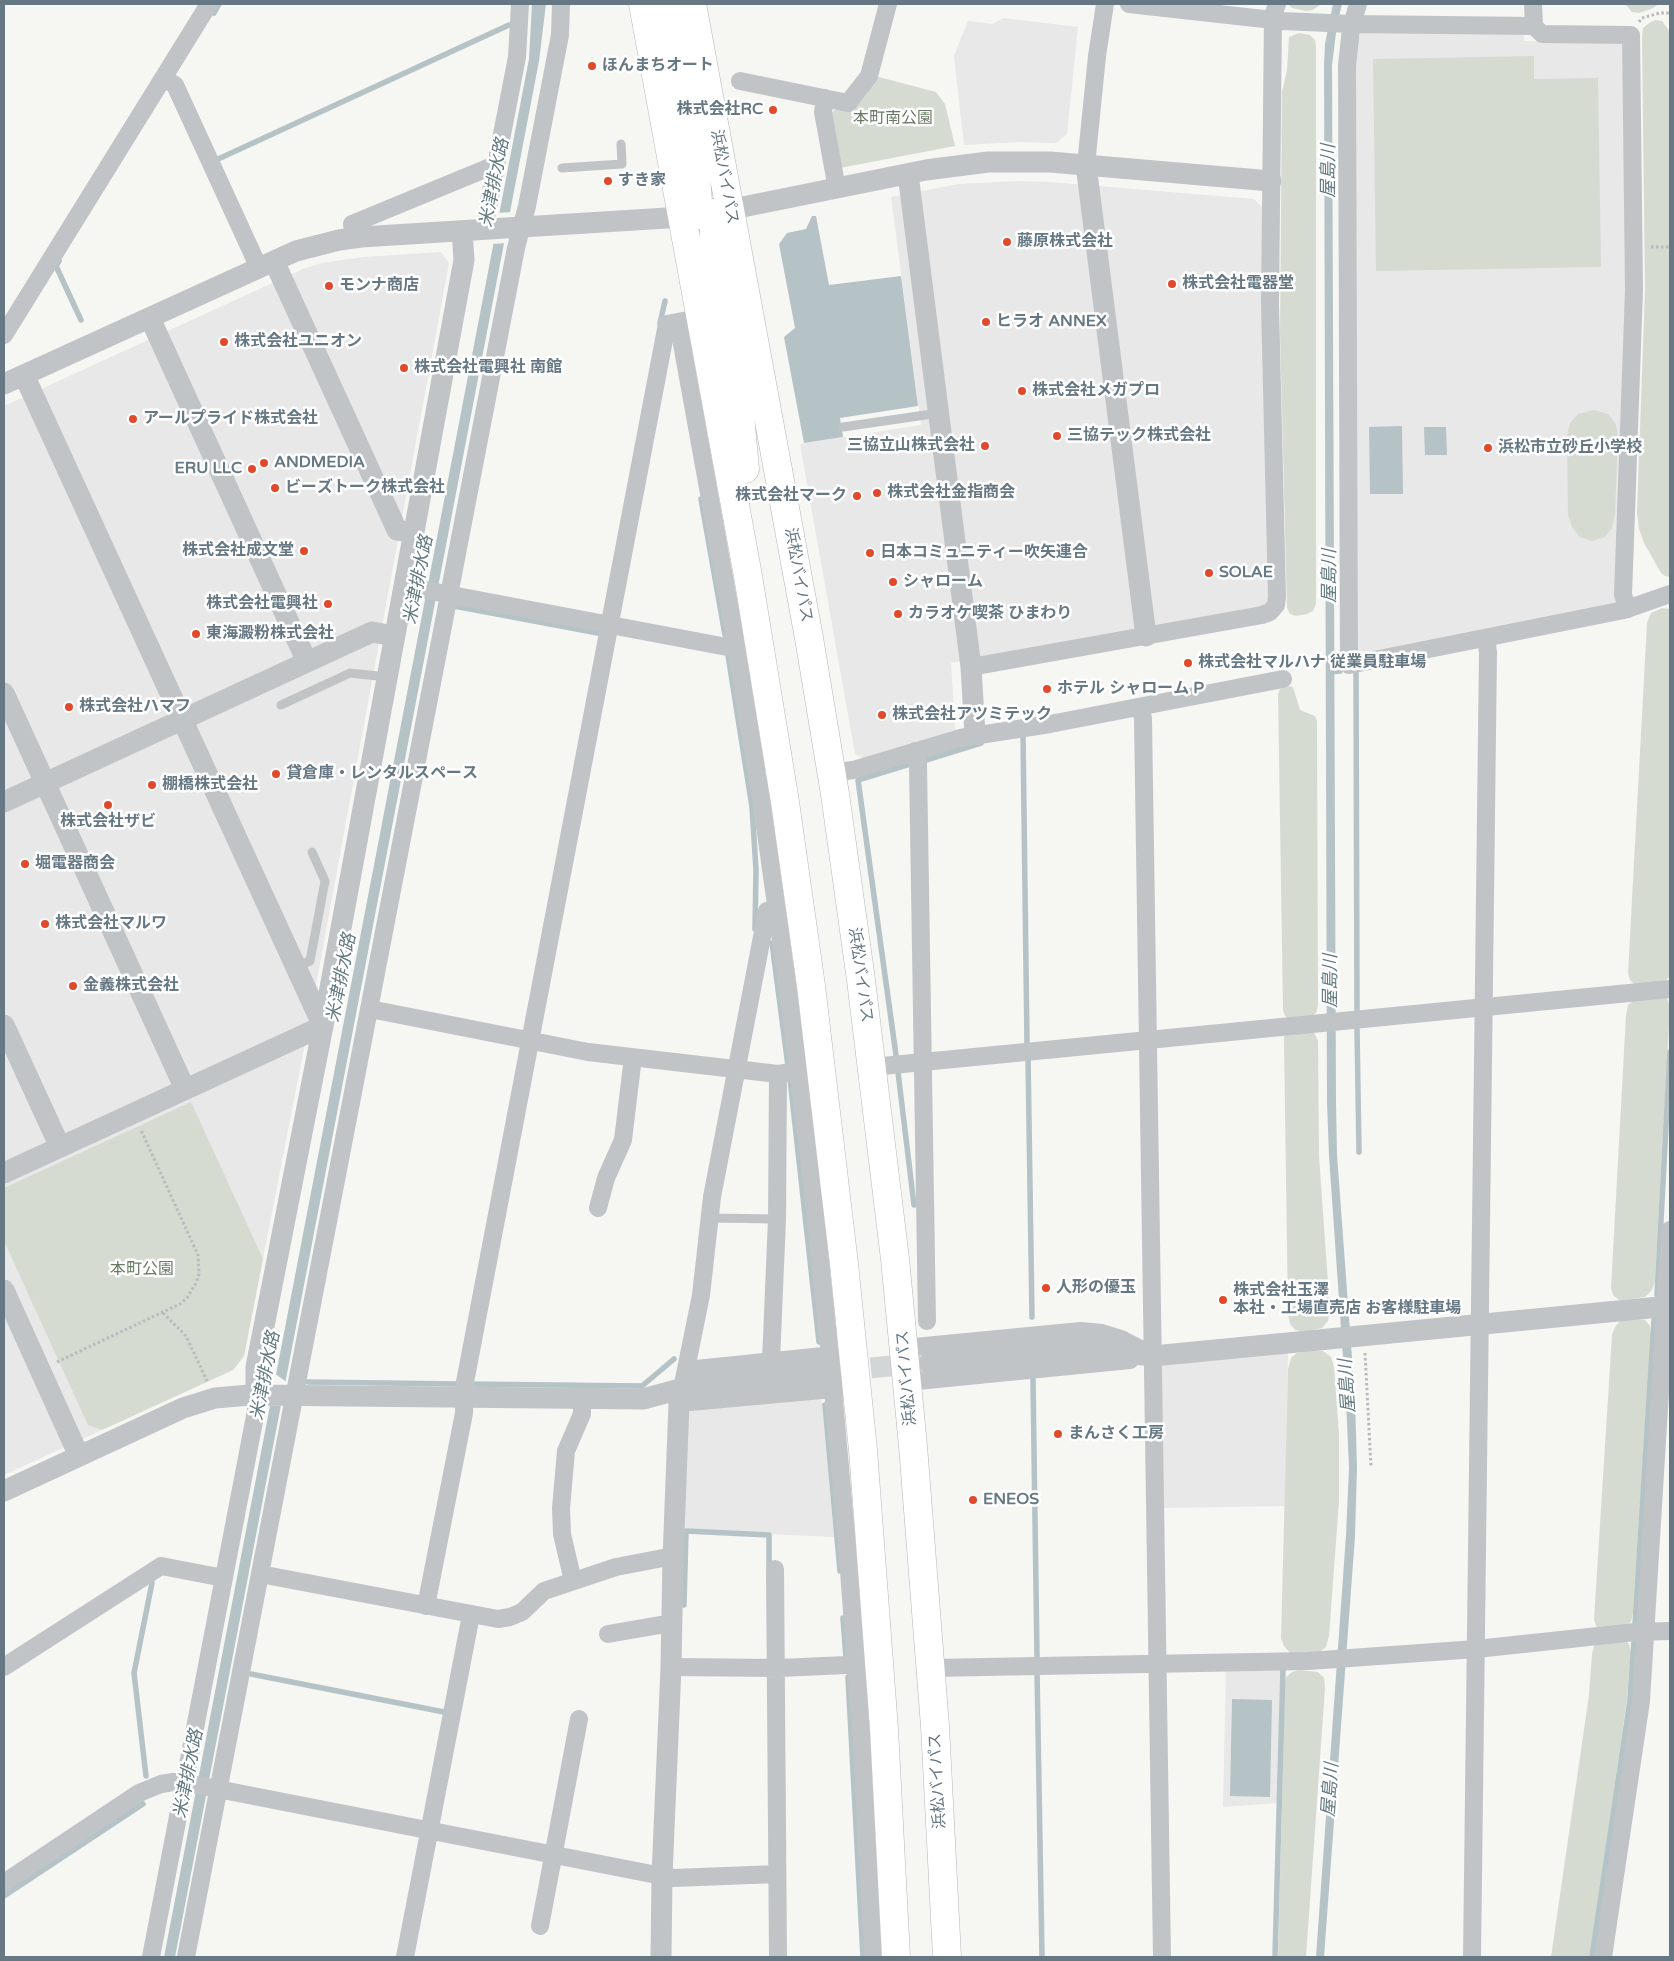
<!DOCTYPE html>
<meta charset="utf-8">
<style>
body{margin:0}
#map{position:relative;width:1674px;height:1961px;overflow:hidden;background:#f6f6f3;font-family:"Varela Round",sans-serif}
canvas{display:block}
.frame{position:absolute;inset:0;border:5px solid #667884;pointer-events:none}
</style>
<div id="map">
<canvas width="1674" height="1961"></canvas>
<div class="frame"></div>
</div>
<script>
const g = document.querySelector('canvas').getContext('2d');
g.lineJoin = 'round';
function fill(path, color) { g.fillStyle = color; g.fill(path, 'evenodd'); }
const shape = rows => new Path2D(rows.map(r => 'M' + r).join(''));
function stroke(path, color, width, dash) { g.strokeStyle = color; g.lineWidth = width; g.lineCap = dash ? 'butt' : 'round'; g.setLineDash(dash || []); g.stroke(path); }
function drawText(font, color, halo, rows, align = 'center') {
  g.font = font + ' "Varela Round","Noto Sans JP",sans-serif'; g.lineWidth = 5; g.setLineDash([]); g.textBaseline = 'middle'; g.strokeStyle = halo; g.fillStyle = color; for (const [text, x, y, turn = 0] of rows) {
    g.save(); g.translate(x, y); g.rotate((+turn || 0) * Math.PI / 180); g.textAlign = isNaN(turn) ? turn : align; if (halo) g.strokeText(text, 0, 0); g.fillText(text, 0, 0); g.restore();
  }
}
const built = shape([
 [1003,18,1078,27,1067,134,1056,143,1019,142,964,145,954,56,968,21,993,24],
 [1357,30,1524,31,1524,41,1624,42,1627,290,1616,605,1355,657,1353,66],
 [1019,181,1049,182,1254,199,1264,209,1269,602,1261,608,951,663,955,730,863,758,855,754,800,444,921,425,891,197,959,184],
 [441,252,449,263,309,1023,244,1356,233,1370,4,1475,4,406,303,269,322,263,363,257],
 [1288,1352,1285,1506,1161,1508,1159,1369,1163,1364],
 [818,1397,822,1401,834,1537,684,1530,688,1414,693,1409],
 [1281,1670,1278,1803,1223,1807,1226,1671]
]);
const green = shape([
 [1288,4,1321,4,1313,10,1306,11,1292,8],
 [1625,4,1659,4,1651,9,1639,13,1632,12],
 [1655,20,1662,21,1670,32,1670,577,1665,576,1661,573,1644,543,1639,529,1637,512,1645,290,1642,37,1643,28,1649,23],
 [1299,33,1310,35,1315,40,1316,47,1316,604,1313,611,1307,614,1296,616,1290,614,1287,608,1280,331,1282,92,1287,70,1289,37],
 [1534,56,1534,79,1598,78,1601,267,1376,271,1373,59],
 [875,76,936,92,945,104,955,146,840,168,830,114],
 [1594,410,1608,414,1616,424,1618,437,1615,514,1612,528,1605,537,1592,541,1580,537,1572,527,1568,515,1567,436,1570,423,1578,414],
 [1662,608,1670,609,1670,976,1663,984,1636,986,1630,980,1628,973,1647,623,1651,613],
 [1289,686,1293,687,1300,710,1315,716,1317,721,1318,1005,1316,1013,1311,1018,1290,1020,1285,1016,1283,1010,1278,694,1280,689],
 [1663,995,1668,1000,1670,1008,1655,1281,1652,1290,1645,1297,1626,1300,1619,1300,1613,1295,1611,1288,1626,1015,1628,1005,1635,999],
 [1310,1029,1315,1034,1318,1041,1319,1156,1330,1311,1328,1321,1322,1328,1303,1332,1295,1330,1290,1324,1288,1315,1284,1044,1284,1036,1289,1031],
 [191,1102,263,1259,244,1356,233,1370,102,1430,88,1425,4,1241,4,1188],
 [1637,1319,1645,1320,1650,1326,1651,1334,1633,1612,1631,1622,1625,1627,1600,1630,1596,1626,1594,1619,1612,1335,1615,1327,1620,1321],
 [1315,1350,1323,1351,1331,1357,1334,1367,1339,1434,1339,1501,1329,1636,1326,1647,1318,1653,1290,1653,1284,1646,1281,1638,1288,1369,1291,1358,1297,1353],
 [1623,1639,1629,1644,1631,1653,1627,1699,1590,1957,1551,1957,1589,1695,1592,1654,1594,1646,1599,1641],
 [1299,1670,1318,1672,1324,1678,1325,1688,1306,1957,1278,1957,1285,1684,1286,1677,1292,1672]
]);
const water = shape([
 [532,4,546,4,539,61,175,1957,164,1957,529,59],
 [1333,4,1342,4,1337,25,1332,65,1336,1102,1337,1155,1355,1399,1357,1468,1355,1536,1324,1957,1316,1957,1346,1535,1349,1468,1346,1400,1329,1156,1327,1102,1324,65,1325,44],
 [812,216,816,216,829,285,901,276,918,406,840,418,843,437,804,443,784,337,795,328,779,244,787,233,806,229],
 [1402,426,1403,494,1370,494,1369,427],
 [1424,427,1446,427,1447,455,1425,455],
 [1232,1699,1272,1700,1270,1797,1230,1796]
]);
const pier = shape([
 [513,212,507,243,491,244,497,213],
 [274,1373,288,1383,284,1406,268,1405]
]);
const stream = shape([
 [214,13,219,4],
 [216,160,509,25],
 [59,261,56,266,81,320],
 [660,323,665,301],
 [701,499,725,635],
 [454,606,603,634],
 [728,655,752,807,756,870,755,929],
 [1356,671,1357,1010],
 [1330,672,1340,671],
 [1023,735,1027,1044],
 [926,760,981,743],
 [772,943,788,1066],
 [1357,1029,1359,1152],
 [896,1055,858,780,910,764],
 [1028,1056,1032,1317],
 [898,1072,914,1205],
 [790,1079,819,1342],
 [1657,1295,1670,1052],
 [1033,1380,1037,1656],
 [308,1382,459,1384],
 [467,1384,642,1386,674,1359],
 [825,1405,840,1571],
 [684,1605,686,1531,769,1535,769,1570],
 [843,1618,846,1658],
 [1635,1624,1654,1320],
 [1037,1671,1042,1957],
 [251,1674,449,1713],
 [848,1677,863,1957],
 [146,1776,134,1673,152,1583],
 [4,1896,143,1804],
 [1275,1957,1283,1669],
 [1592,1957,1630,1700,1634,1641]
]);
const tertiaryTunnel = shape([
 [839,1371,921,1363]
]);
const path = shape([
 [1639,22,1642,18,1660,13,1670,13],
 [1651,247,1670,247],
 [163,1313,186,1336,207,1381],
 [1365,1353,1371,1467],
 [57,1362,180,1304,187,1298,196,1283,199,1274,198,1255,141,1130]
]);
const service = shape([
 [562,168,622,164,621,144],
 [843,427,939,413],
 [281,705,350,673,387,677],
 [296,967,310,961,325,881,312,852],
 [709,1218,777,1219]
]);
const minor = shape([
 [1129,4,1282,21,1352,24,1534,26],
 [1358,4,1351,28,1347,66,1349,665,1624,610,1670,594],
 [1533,4,1534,26,1542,34,1631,35,1634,290,1623,595,1628,609],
 [164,78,175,85,259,268],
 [740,81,848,103,869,76,888,4],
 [825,98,823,112,837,189],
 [1086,165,1097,56,1105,4],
 [487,229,486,217,517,57,520,4],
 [354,238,352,224,490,167,495,168],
 [678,322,732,621,762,805,788,990,811,1174,830,1356,847,1545,861,1731,873,1957],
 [4,335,209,4],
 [404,586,727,647,736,645],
 [971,667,1262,615,1270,612,1276,605,1277,597,1270,304,1273,16,1277,4],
 [1141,707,1143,719,1162,1957],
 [915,751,918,764,927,1321],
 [831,773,853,770,960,738,1050,724,1283,679],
 [370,1009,588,1052,778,1074,798,1071],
 [872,1067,1670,989],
 [598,1208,606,1178,623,1140,633,1057],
 [904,1348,1081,1331,1102,1333,1121,1339,1150,1354],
 [771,1361,777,1219,778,1074],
 [686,1370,843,1354],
 [907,1382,1130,1360],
 [682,1389,701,1295,712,1197,767,911,777,910],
 [679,1403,844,1388],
 [775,1569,778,1957],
 [260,1574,498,1619,510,1617,522,1612,544,1591,616,1567,663,1558,673,1559],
 [573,1581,562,1534,561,1508,566,1451,582,1414,582,1399],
 [426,1606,464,1413,465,1382,667,324,688,320],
 [608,1634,660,1625,671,1625],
 [4,1667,161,1566,224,1578],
 [671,1667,780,1668,868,1664],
 [931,1668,1308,1661,1476,1649,1636,1632,1670,1631],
 [4,1883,139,1793,161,1784,173,1782,192,1784,662,1876,674,1878,777,1874],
 [540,1926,579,1719],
 [151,1957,256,1411,256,1395],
 [186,1957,516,248,527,206,560,35,561,4],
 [405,1957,471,1615],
 [1472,1957,1488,652,1486,638],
 [1603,1957,1641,1701,1670,1230]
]);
const tertiary = shape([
 [1086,165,1146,636],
 [908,174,971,667,975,735],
 [274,261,397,530,413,533],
 [150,318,307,662],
 [4,384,296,251,339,240,361,237,683,217,713,213,926,170,988,162,1050,162,1271,181],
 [4,693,185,1089],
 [4,802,372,632,394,636],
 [4,1025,60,1147],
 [4,1173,323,1026,24,375],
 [4,1290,79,1456],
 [929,1363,1082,1349,1153,1356,1670,1306],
 [256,1395,256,1367,323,1026,464,260,462,231],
 [4,1491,183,1408,215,1398,250,1395,643,1399,695,1385,821,1373],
 [661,1957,662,1876,671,1667,673,1559,679,1403,682,1389]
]);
const trunk = shape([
 [643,4,748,576,785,802,811,986,844,1264,863,1450,884,1729,896,1957],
 [671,4,678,73,696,175,699,215],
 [692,4,809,638,835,794,861,980,895,1259,913,1446,935,1726,947,1957],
 [713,213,714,236,733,340,745,469]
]);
const markers = [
 [592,66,5,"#e04a2a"],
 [773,110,5,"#e04a2a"],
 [608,181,5,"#e04a2a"],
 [1007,242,5,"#e04a2a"],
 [1172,284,5,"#e04a2a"],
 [329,286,5,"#e04a2a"],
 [986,322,5,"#e04a2a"],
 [224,342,5,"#e04a2a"],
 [404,368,5,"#e04a2a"],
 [1022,391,5,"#e04a2a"],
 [133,419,5,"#e04a2a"],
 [1057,436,5,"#e04a2a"],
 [985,446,5,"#e04a2a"],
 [1488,448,5,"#e04a2a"],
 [264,463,5,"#e04a2a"],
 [252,469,5,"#e04a2a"],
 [275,488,5,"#e04a2a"],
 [877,493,5,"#e04a2a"],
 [857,496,5,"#e04a2a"],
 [304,551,5,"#e04a2a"],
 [870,553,5,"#e04a2a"],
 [1209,573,5,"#e04a2a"],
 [893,582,5,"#e04a2a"],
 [328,604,5,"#e04a2a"],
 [898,614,5,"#e04a2a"],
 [196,634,5,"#e04a2a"],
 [1188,663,5,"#e04a2a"],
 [1047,689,5,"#e04a2a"],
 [69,707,5,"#e04a2a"],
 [882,715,5,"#e04a2a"],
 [276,774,5,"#e04a2a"],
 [152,785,5,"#e04a2a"],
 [108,805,5,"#e04a2a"],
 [25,864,5,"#e04a2a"],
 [45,924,5,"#e04a2a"],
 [73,986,5,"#e04a2a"],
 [1046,1288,5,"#e04a2a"],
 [1223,1300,5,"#e04a2a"],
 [1058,1434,5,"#e04a2a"],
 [973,1500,5,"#e04a2a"]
];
const poiNames = [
 ["ほんまちオート",602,66],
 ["株式会社RC",763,110,"right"],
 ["すき家",618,181],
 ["藤原株式会社",1017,242],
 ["株式会社電器堂",1182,284],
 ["モンナ商店",339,286],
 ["ヒラオ ANNEX",996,322],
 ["株式会社ユニオン",234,342],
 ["株式会社電興社 南館",414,368],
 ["株式会社メガプロ",1032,391],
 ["アールプライド株式会社",143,419],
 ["三協テック株式会社",1067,436],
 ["三協立山株式会社",975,446,"right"],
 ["浜松市立砂丘小学校",1498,448],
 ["ANDMEDIA",274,463],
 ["ERU LLC",242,469,"right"],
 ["ビーズトーク株式会社",285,488],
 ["株式会社金指商会",887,493],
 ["株式会社マーク",847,496,"right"],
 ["株式会社成文堂",294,551,"right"],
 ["日本コミュニティー吹矢連合",880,553],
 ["SOLAE",1219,573],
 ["シャローム",903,582],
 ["株式会社電興社",318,604,"right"],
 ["カラオケ喫茶 ひまわり",908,614],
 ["東海澱粉株式会社",206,634],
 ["株式会社マルハナ 従業員駐車場",1198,663],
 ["ホテル シャローム P",1057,689],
 ["株式会社ハマフ",79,707],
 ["株式会社アツミテック",892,715],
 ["貸倉庫・レンタルスペース",286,774],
 ["棚橋株式会社",162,785],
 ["株式会社ザビ",108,822,"center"],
 ["堀電器商会",35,864],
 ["株式会社マルワ",55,924],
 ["金義株式会社",83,986],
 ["人形の優玉",1056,1288],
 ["株式会社玉澤",1233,1291],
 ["本社・工場直売店 お客様駐車場",1233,1309],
 ["まんさく工房",1068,1434],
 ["ENEOS",983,1500]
];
const parkNames = [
 ["本町南公園",893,119],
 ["本町公園",142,1270]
];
const streetNames = [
 ["浜松バイパス",724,177,80],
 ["浜松バイパス",798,575,80],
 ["浜松バイパス",860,975,82],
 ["浜松バイパス",907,1378,-95],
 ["浜松バイパス",938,1781,-93]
];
const waterNames = [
 ["屋島川",1329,171,-90],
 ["米津排水路",495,183,-79],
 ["屋島川",1330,576,-90],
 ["米津排水路",419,580,-79],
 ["米津排水路",342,978,-79],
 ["屋島川",1331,981,-90],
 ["米津排水路",266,1376,-79],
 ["屋島川",1348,1386,-94],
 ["米津排水路",189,1774,-79],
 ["屋島川",1331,1790,-86]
];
fill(built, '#e7e8e7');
fill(green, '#d6dbd2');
fill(water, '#b5c2c6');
fill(pier, '#f6f6f3');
stroke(stream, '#b5c2c6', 5.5);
stroke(tertiaryTunnel, '#d2d6d7', 21, [21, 11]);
stroke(trunk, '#b3b7ba', 29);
stroke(path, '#b8bbbe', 3, [2.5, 2.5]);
stroke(service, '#c0c4c7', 9);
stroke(minor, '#c0c4c7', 18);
stroke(tertiary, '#c0c4c7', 21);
stroke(trunk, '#fff', 28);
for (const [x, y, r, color] of markers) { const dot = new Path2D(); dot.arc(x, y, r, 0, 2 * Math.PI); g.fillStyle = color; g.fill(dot); stroke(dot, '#fff', 2); }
drawText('bold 16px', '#667884', '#fff', poiNames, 'left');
drawText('16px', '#6a7b65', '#fff', parkNames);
drawText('16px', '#667884', '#fff', streetNames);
drawText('italic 18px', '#627a80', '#fff', waterNames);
</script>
